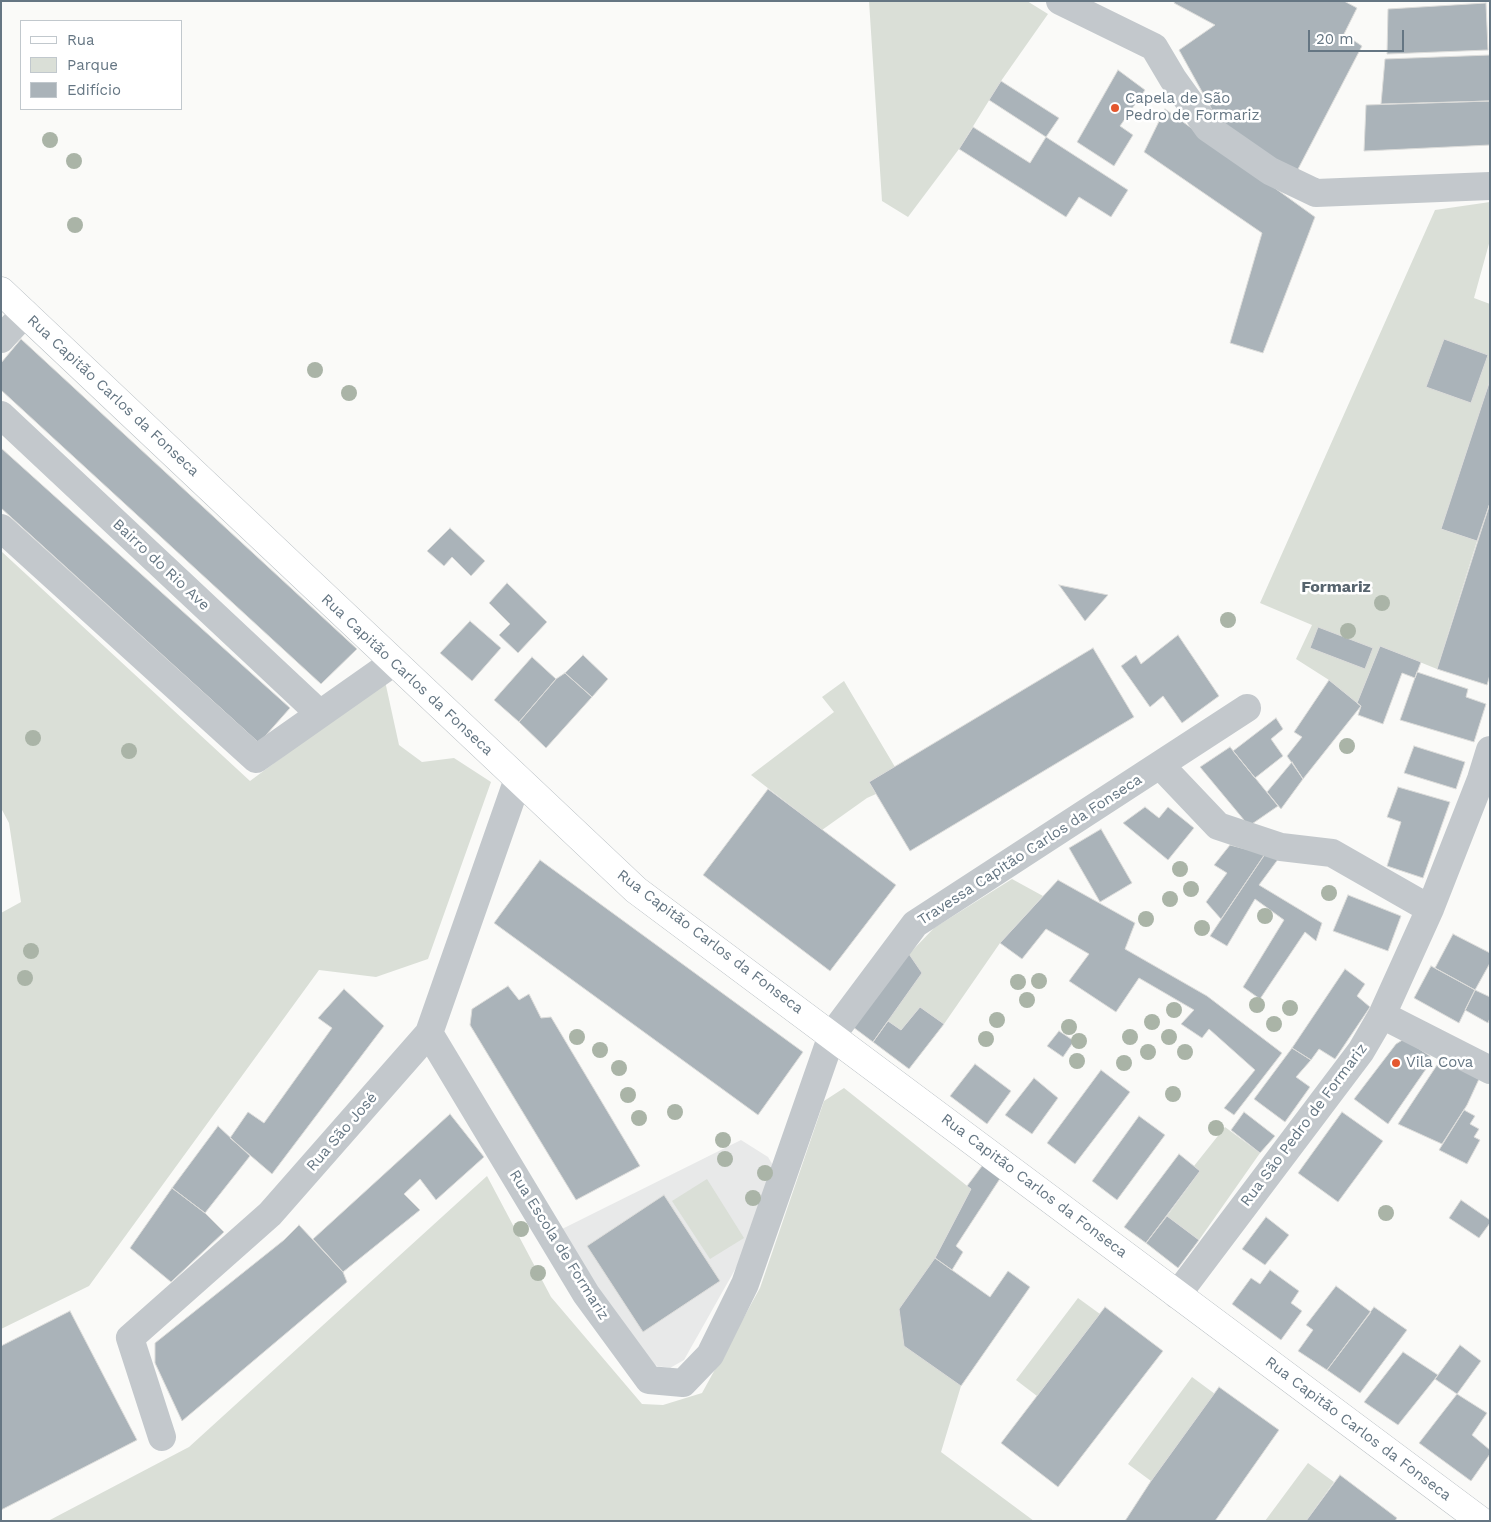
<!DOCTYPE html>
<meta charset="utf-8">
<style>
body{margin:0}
#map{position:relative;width:1491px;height:1522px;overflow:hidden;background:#fafaf8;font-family:"Work Sans",sans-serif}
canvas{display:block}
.frame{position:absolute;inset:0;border:2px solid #657683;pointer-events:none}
.legend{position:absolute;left:20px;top:20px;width:162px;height:90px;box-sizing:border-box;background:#fff;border:1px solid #c1c8cd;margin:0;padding:6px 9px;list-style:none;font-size:15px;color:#657683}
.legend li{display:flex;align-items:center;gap:10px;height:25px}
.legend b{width:25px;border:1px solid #c1c8cd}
.scale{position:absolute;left:1308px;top:30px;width:96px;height:22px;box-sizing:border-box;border:2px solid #657683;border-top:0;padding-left:6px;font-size:15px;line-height:18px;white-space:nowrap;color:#657683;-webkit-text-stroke:4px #fff;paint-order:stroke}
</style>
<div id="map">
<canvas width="1491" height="1522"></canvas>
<div class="frame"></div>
<ul class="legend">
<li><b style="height:6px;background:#fff"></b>Rua</li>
<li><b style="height:14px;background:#dadfd7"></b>Parque</li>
<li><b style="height:14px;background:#aab3b9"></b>Edifício</li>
</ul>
<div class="scale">20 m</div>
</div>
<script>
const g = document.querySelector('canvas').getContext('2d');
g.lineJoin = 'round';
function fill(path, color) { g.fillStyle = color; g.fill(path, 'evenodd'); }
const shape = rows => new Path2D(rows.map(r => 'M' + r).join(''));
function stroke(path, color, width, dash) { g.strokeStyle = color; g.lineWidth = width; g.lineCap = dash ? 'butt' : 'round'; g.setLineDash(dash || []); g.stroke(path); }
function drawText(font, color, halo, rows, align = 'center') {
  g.font = font + ' "Work Sans",sans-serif'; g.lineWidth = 5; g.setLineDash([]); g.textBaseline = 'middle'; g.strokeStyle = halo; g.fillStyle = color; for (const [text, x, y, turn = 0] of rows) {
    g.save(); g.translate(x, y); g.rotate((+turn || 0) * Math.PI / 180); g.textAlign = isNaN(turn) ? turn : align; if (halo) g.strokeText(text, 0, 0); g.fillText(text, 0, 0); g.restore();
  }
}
const built = shape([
 [741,1140,768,1157,774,1167,737,1266,684,1360,670,1368,657,1366,648,1360,599,1297,560,1230]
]);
const green = shape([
 [869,1,1027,1,1048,14,1001,81,959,149,908,217,882,201],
 [1490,202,1490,240,1474,298,1490,304,1490,380,1441,529,1477,541,1437,669,1380,646,1357,703,1329,680,1296,659,1312,625,1260,603,1435,210],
 [1,551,250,781,385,681,399,745,422,762,454,758,491,782,428,959,376,977,319,970,89,1286,1,1329,1,913,21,902,9,823,1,808],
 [844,681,895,767,869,782,876,794,867,798,822,830,751,775,834,712,822,697],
 [1012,879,1043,896,1000,943,944,1024,920,1007,901,1030,888,1021,909,954,934,928],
 [844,1088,971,1189,935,1258,961,1386,941,1452,1034,1521,48,1521,189,1447,487,1176,551,1297,642,1404,663,1405,702,1393,760,1288,824,1101],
 [1225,1127,1260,1153,1199,1240,1167,1216,1200,1171,1194,1166],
 [707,1179,744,1238,710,1259,672,1201],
 [1078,1298,1100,1314,1037,1396,1016,1380],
 [1192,1377,1215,1394,1151,1481,1128,1464],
 [1308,1463,1334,1482,1306,1521,1265,1521]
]);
const building = shape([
 [1175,1,1344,1,1357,8,1344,34,1362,46,1297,171,1227,137,1179,50,1215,25,1174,3,1175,1],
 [1486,3,1488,50,1387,54,1388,9,1486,3],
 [1490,55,1490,101,1381,104,1385,59,1490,55],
 [1118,70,1145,90,1120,126,1133,135,1114,166,1077,142,1118,70],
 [1001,81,1059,118,1046,137,989,100,1001,81],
 [1490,101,1490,145,1364,151,1366,105,1490,101],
 [1165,109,1315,217,1263,353,1230,343,1262,233,1144,152,1165,109],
 [973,127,1030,163,1046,137,1128,190,1111,217,1079,197,1066,217,959,149,973,127],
 [21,339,357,649,321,684,1,390,1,363,21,339],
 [1444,339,1488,355,1471,403,1426,387,1444,339],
 [1490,380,1490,503,1477,541,1441,529,1490,380],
 [1,448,290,708,259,743,1,508,1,448],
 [1490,503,1490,675,1487,685,1437,669,1490,503],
 [450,528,485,561,471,576,452,557,444,566,427,551,450,528],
 [507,583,547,622,518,653,499,635,510,624,489,603,507,583],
 [1059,585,1108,595,1085,621,1059,585],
 [470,621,501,648,472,681,440,653,470,621],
 [1318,627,1373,648,1365,669,1310,648,1318,627],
 [1178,635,1219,696,1182,723,1163,696,1150,707,1121,666,1136,655,1141,664,1178,635],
 [1380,646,1421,662,1415,678,1402,673,1383,724,1358,715,1361,706,1357,703,1380,646],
 [1093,648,1134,717,910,851,869,782,1093,648],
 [583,655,608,679,592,697,565,673,583,655],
 [532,657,556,679,519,722,494,700,532,657],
 [1417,672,1468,689,1466,697,1486,704,1474,742,1400,720,1417,672],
 [565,673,592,697,546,748,519,722,556,679,565,673],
 [1329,680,1361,706,1303,779,1287,756,1302,737,1294,732,1329,680],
 [1276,718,1283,729,1271,739,1283,756,1255,778,1233,751,1276,718],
 [1414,746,1465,762,1456,789,1404,773,1414,746],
 [1230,747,1278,806,1249,826,1200,767,1230,747],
 [1292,762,1303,779,1281,809,1267,792,1292,762],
 [1398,787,1450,802,1423,878,1387,866,1401,822,1387,817,1398,787],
 [768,789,896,885,830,971,703,875,768,789],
 [1145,807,1159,818,1168,807,1194,828,1168,860,1123,823,1145,807],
 [1101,829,1132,883,1100,902,1069,848,1101,829],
 [1230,845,1265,854,1221,919,1206,902,1227,873,1214,865,1230,845],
 [1265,854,1279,858,1259,885,1322,923,1316,941,1305,932,1260,999,1243,987,1284,920,1255,899,1227,946,1210,936,1265,854],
 [540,860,803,1052,758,1115,494,923,540,860],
 [1058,880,1135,923,1125,949,1207,996,1282,1053,1234,1115,1224,1108,1255,1070,1209,1029,1202,1038,1181,1024,1194,1010,1139,978,1116,1012,1069,981,1089,954,1046,929,1022,959,1000,943,1058,880],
 [1348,895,1401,916,1388,951,1333,931,1348,895],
 [1453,934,1490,953,1490,963,1475,990,1435,968,1453,934],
 [909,954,922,973,873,1042,853,1027,909,954],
 [1431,966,1475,990,1459,1023,1414,998,1431,966],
 [1345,969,1365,984,1357,996,1370,1007,1335,1059,1319,1049,1311,1060,1292,1048,1345,969],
 [508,986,519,1000,529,994,541,1018,551,1017,640,1166,576,1200,470,1025,472,1009,508,986],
 [344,989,384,1026,272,1174,230,1138,248,1112,264,1123,332,1028,318,1018,344,989],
 [1475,990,1490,997,1490,1018,1488,1023,1465,1010,1475,990],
 [920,1007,944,1024,909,1069,873,1042,888,1021,901,1030,920,1007],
 [1059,1031,1074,1041,1063,1057,1047,1046,1059,1031],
 [1404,1039,1430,1056,1426,1069,1388,1124,1354,1099,1396,1044,1404,1039],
 [1292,1048,1311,1060,1296,1077,1310,1087,1285,1122,1254,1099,1292,1048],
 [1441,1059,1479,1079,1467,1105,1442,1144,1398,1124,1441,1059],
 [975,1064,1011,1091,987,1124,950,1096,975,1064],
 [1101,1070,1130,1092,1075,1164,1047,1143,1101,1070],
 [1034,1078,1058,1098,1032,1134,1005,1115,1034,1078],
 [1464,1110,1475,1116,1470,1124,1479,1129,1474,1137,1480,1140,1467,1164,1439,1150,1464,1110],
 [1244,1112,1275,1136,1260,1153,1231,1130,1244,1112],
 [1342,1112,1383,1141,1338,1202,1298,1173,1342,1112],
 [450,1114,484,1157,436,1200,420,1179,404,1194,420,1210,343,1272,313,1239,450,1114],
 [1139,1116,1165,1135,1117,1200,1092,1181,1139,1116],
 [218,1126,250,1156,205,1213,172,1188,218,1126],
 [1179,1154,1200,1171,1146,1243,1124,1227,1179,1154],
 [985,1162,1003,1174,956,1246,963,1252,952,1270,935,1258,971,1189,967,1186,985,1162],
 [172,1188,205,1213,224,1232,171,1282,130,1248,172,1188],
 [664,1195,720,1281,643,1332,587,1246,664,1195],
 [1461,1200,1490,1220,1490,1223,1479,1238,1449,1218,1461,1200],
 [1167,1216,1199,1240,1178,1268,1146,1243,1167,1216],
 [1266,1217,1289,1235,1265,1265,1242,1249,1266,1217],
 [299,1225,343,1272,347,1282,182,1421,155,1363,155,1343,284,1240,299,1225],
 [935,1258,990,1297,1008,1271,1030,1287,961,1386,904,1346,899,1309,935,1258],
 [1270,1270,1299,1291,1291,1303,1302,1311,1281,1340,1232,1304,1251,1278,1260,1284,1270,1270],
 [1336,1286,1371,1312,1327,1370,1298,1351,1313,1330,1306,1325,1336,1286],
 [1105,1307,1163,1351,1058,1487,1001,1443,1105,1307],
 [1374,1307,1407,1330,1360,1393,1327,1370,1374,1307],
 [70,1311,137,1440,1,1510,1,1346,70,1311],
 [1460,1345,1481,1361,1457,1394,1435,1379,1460,1345],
 [1403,1352,1438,1375,1398,1425,1364,1402,1403,1352],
 [1219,1387,1279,1430,1215,1521,1125,1521,1151,1481,1219,1387],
 [1457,1394,1487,1413,1472,1435,1490,1450,1490,1454,1471,1481,1419,1443,1457,1394],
 [1340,1475,1397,1518,1395,1521,1306,1521,1340,1475]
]);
const street = shape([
 [1060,1,1154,47,1173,79,1208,128,1270,171,1316,193,1490,186],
 [1,339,25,313],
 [1,415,320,714],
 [1,528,256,759,394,662],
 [1160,765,1218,826,1281,847,1332,853,1430,909],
 [1382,1015,1490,1070],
 [429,1033,586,1294,649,1380,683,1383,710,1355,745,1284,832,1035,915,924,1247,708],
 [1177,1295,1361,1051,1382,1015,1430,909,1481,779,1490,750],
 [162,1437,130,1338,270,1214,429,1033,518,779]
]);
const secondary = shape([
 [1,291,636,890,1481,1521]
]);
const trees = [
 [50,140],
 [74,161],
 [75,225],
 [315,370],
 [349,393],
 [1382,603],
 [1228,620],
 [1348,631],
 [33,738],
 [1347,746],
 [129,751],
 [1180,869],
 [1191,889],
 [1329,893],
 [1170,899],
 [1265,916],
 [1146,919],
 [1202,928],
 [31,951],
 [25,978],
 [1039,981],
 [1018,982],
 [1027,1000],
 [1257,1005],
 [1290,1008],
 [1174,1010],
 [997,1020],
 [1152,1022],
 [1274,1024],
 [1069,1027],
 [577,1037],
 [1130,1037],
 [1169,1037],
 [986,1039],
 [1079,1041],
 [600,1050],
 [1148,1052],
 [1185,1052],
 [1077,1061],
 [1124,1063],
 [619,1068],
 [1173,1094],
 [628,1095],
 [675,1112],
 [639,1118],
 [1216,1128],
 [723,1140],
 [725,1159],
 [765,1173],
 [753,1198],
 [1386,1213],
 [521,1229],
 [538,1273]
];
const markers = [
 [1115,108,5,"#e4572e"],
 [1396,1063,5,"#e4572e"]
];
const poiNames = [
 ["Capela de São",1125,99],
 ["Pedro de Formariz",1125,116],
 ["Vila Cova",1406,1063]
];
const streetNames = [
 ["Rua Capitão Carlos da Fonseca",113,396,43],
 ["Bairro do Rio Ave",161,565,43],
 ["Rua Capitão Carlos da Fonseca",407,675,43],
 ["Travessa Capitão Carlos da Fonseca",1030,850,-33],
 ["Rua Capitão Carlos da Fonseca",710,942,37],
 ["Rua São Pedro de Formariz",1304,1125,-53],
 ["Rua São José",342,1132,-49],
 ["Rua Capitão Carlos da Fonseca",1034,1186,37],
 ["Rua Escola de Formariz",559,1245,58],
 ["Rua Capitão Carlos da Fonseca",1358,1429,37]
];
const neighbourhoodNames = [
 ["Formariz",1336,587]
];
fill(built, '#e8e9e9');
fill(green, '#dadfd7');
fill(building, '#aab3b9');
stroke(building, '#dcdcda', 1);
stroke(secondary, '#b3babf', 29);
stroke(street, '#c3c8cc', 28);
stroke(secondary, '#fff', 28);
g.fillStyle = '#aab4a7';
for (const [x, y] of trees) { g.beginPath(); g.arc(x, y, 8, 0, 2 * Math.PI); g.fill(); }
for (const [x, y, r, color] of markers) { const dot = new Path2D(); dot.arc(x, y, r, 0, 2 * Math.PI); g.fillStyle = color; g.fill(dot); stroke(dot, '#fff', 2); }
drawText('15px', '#657683', '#fff', poiNames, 'left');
drawText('15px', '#657683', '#fff', streetNames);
drawText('bold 16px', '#57646e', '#fff', neighbourhoodNames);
</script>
